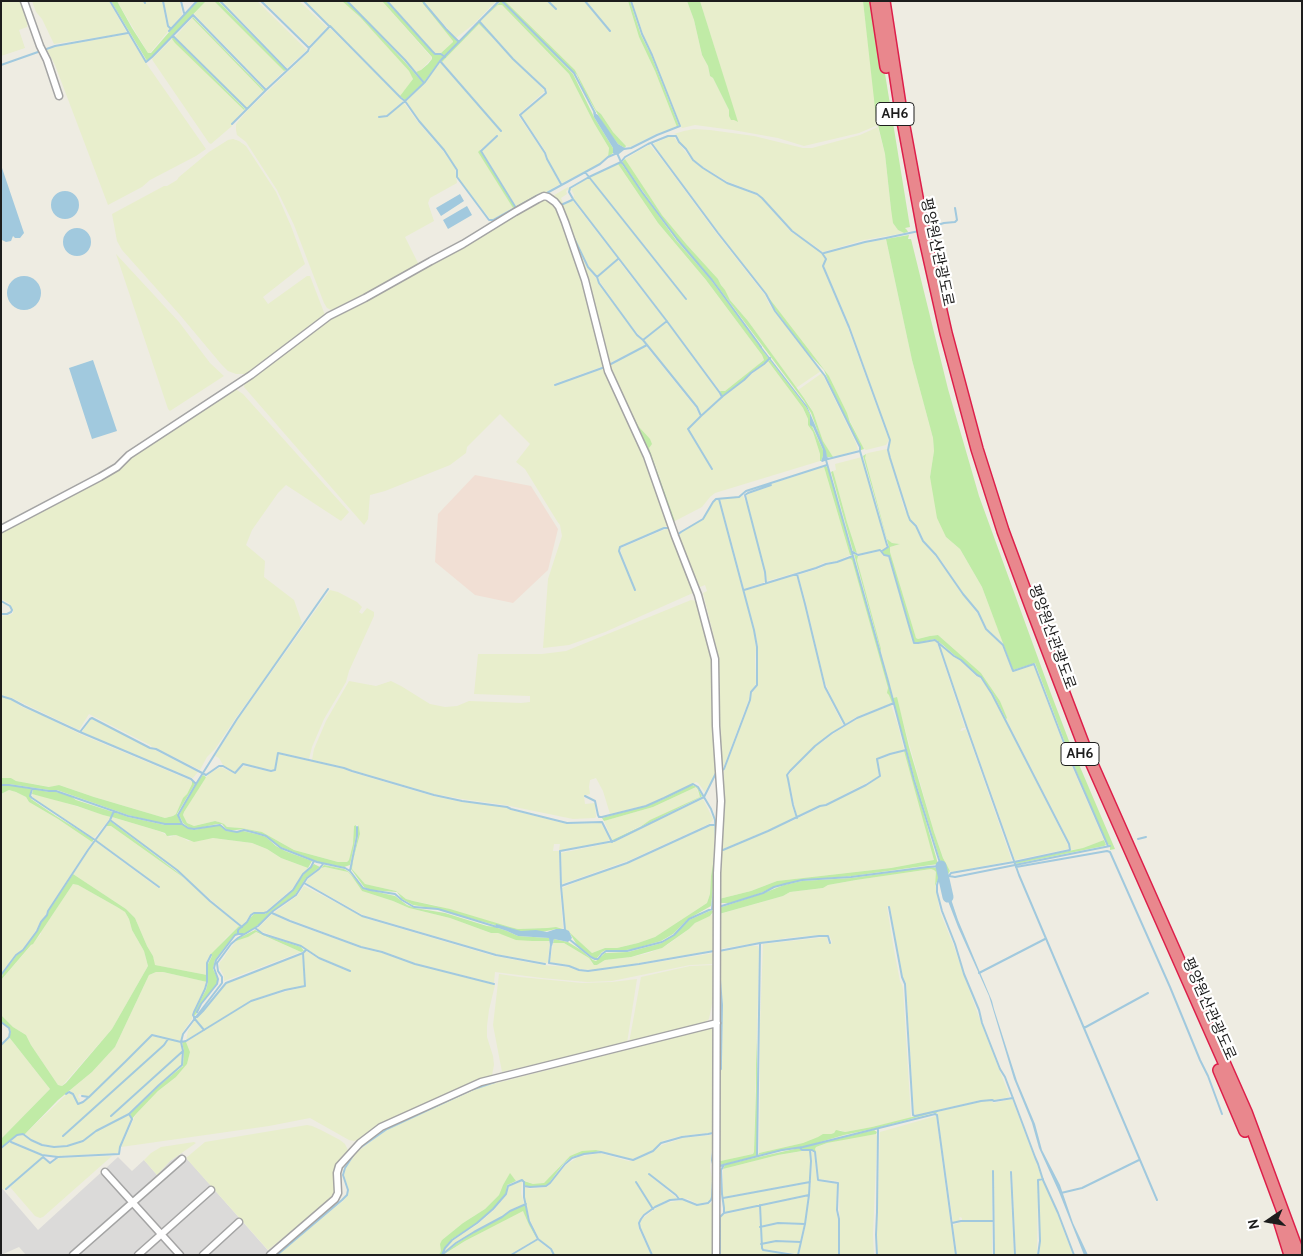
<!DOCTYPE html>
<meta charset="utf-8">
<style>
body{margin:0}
#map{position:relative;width:1303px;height:1256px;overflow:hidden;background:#eeece2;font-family:Cabin,sans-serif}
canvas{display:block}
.frame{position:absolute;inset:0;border:2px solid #1d1d1d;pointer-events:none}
.north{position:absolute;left:1243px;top:1196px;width:50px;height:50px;-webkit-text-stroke:4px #fff;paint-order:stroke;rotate:258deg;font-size:14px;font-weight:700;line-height:20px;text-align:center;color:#1d1d1d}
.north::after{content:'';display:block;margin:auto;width:18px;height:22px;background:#1d1d1d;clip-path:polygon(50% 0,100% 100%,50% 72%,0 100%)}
</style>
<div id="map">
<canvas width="1303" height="1256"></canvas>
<div class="frame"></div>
<div class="north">N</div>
</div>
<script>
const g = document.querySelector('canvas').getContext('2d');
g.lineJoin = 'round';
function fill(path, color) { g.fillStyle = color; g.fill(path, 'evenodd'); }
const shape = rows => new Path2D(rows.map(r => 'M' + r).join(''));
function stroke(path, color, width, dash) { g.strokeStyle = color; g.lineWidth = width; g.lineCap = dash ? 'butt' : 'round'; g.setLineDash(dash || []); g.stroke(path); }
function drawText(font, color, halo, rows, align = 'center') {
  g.font = font + ' Cabin,"Noto Sans KR",sans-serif'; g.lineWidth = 4.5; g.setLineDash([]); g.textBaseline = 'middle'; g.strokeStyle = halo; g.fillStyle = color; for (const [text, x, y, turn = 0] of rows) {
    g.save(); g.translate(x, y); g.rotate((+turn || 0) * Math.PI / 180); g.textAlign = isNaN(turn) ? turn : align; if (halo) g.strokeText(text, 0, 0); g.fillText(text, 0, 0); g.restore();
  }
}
const residential = shape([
 [182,1153,272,1255,26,1255,19,1247,1,1255,1,1187,38,1230,118,1157,132,1171,144,1160,157,1175,170,1161]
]);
const military = shape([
 [475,475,531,486,558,529,548,570,513,603,475,595,435,562,438,514]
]);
const farmland = shape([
 [1,1,22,1,28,23,27,27,19,30,25,48,1,56],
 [32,1,109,1,127,33,54,44,42,19,36,12],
 [117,1,144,1,144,4,145,1,162,1,167,26,170,29,150,53,148,53],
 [164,1,180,1,182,15,171,28,169,26],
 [206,1,214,1,284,71,266,88,194,14],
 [222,1,257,1,307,50,287,68],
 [263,1,299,1,327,27,309,46],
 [305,1,342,1,360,17,387,46,409,71,412,76,413,79,410,84,400,96],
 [348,1,382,1,432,58,421,70,416,72],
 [388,1,421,1,453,40,453,42,441,53,435,54],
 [423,1,496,1,475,23,456,38],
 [505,1,547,1,556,10,557,9,549,1,584,1,610,32,611,31,586,1,628,1,639,37,655,71,677,127,656,134,630,147,626,146,613,132,601,114,596,110,575,70],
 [632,1,687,1,694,20,702,55,708,66,710,76,713,78,729,110,729,114,737,122,700,1,863,1,878,125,859,133,804,146,778,138,733,130,695,125,682,128,681,127,652,54,643,34],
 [501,4,569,74,594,123,609,148,608,157,600,164,562,183,547,159,546,152,521,115,546,93,547,90,513,58,480,21,498,5],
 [192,18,263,91,247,108,175,37],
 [479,24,545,91,518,115,544,153,546,159,560,184,545,193,538,195,516,207,482,151,498,136,497,135,478,152,513,208,491,220,457,177,458,170,444,150,419,121,406,101,425,82,439,64,441,63,487,115,502,131,442,62],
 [328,29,331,29,403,101,387,115,379,117,387,116,404,103,418,122,443,151,455,168,457,183,430,198,428,203,434,221,405,237,419,265,337,310,331,310,327,308,324,303,294,225,277,190,246,142,237,135,236,130,236,124,247,111,310,51,311,48],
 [128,34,146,63,206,149,196,156,150,180,142,187,108,205,55,65,47,50,55,47],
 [172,39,244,110,231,124,232,126,211,144,209,143,153,61,152,59],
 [878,127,885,154,891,209,898,230,904,233,864,240,823,252,792,230,762,197,757,193,728,182,703,167,693,159,680,142,677,135,674,134,684,131,694,129,710,130,754,136,803,148,812,148,860,135],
 [673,136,692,160,702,168,727,183,756,195,761,198,791,232,813,246,822,253,825,259,823,267,848,328,889,440,886,445,866,450,863,448,829,376,823,368,808,351,766,294,725,241,653,144,668,137],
 [233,139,239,141,246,146,276,192,291,226,305,264,263,297,268,304,307,276,310,276,325,315,250,373,245,374,236,374,228,371,221,364,180,315,122,250,117,241,112,214,164,186,167,186,177,180,179,177,209,152,228,140],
 [649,145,650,145,663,161,717,234,765,295,769,304,821,371,796,388,748,321,730,300,718,279,687,245,662,215,627,164,625,159],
 [618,164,658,223,706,280,762,355,764,360,725,391,720,391,667,320,573,199,574,195,571,189,588,178,591,180,686,300,687,299,590,177],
 [568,187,569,189,566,191,567,194,561,198,563,203,561,205,579,252,587,267,596,278,599,283,625,320,646,345,608,364,573,240,551,197],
 [543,200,547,200,550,201,557,209,563,223,586,290,597,342,604,366,554,384,554,385,605,368,644,453,669,525,622,545,619,548,619,552,635,591,636,591,621,552,621,548,668,528,672,536,694,591,693,593,605,632,569,645,543,648,548,579,562,536,560,525,557,521,525,469,516,462,530,444,500,414,467,447,466,453,450,465,385,491,370,495,368,519,364,525,244,387,245,382,321,325,332,318,517,213],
 [572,200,618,259,597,276,589,267,580,251,562,205],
 [886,239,912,360,933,438,934,451,930,477,946,537,960,549,982,587,1004,645,987,629,978,612,963,593,943,563,924,541,917,525,910,520,908,515,890,458,889,450,890,440,850,327,824,266,824,264,826,260,823,253,865,243],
 [116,254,179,322,210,363,224,376,170,411,168,409],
 [618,260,666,321,643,339,638,334,626,319,600,282,598,277],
 [667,322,720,393,721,397,719,399,701,415,697,407,644,340],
 [646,346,696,408,700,416,687,429,712,470,713,469,688,429,723,397,768,361,803,408,808,419,808,425,813,432,820,454,820,461,715,493,710,497,702,507,675,521,656,466,641,430,639,427,627,406,626,405,608,366],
 [822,373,856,443,858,450,833,457,823,441,813,412,808,403,798,390],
 [233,390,237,390,243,394,349,512,341,521,286,485,278,493,252,530,246,545,265,561,264,577,294,600,302,623,283,653,235,719,215,749,207,757,200,770,156,748,152,747,150,745,89,714,79,730,12,698,1,695,1,616,10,615,13,613,13,610,9,603,1,599,1,533,100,480,132,456],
 [887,449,904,508,910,520,916,526,922,541,942,564,962,594,977,613,986,630,1003,646,1013,672,1034,665,1068,757,1104,840,1083,848,1071,850,1063,830,1006,719,1000,701,982,674,938,635,930,636,918,639,916,638,890,552,890,547,900,544,892,543,887,539,865,458,866,454,868,453],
 [862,457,887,547,882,550,858,555,847,522,833,471,836,470,835,464],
 [824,467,850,555,837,561,823,563,816,567,767,581,746,495,770,486,771,484],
 [743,496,749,509,764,573,765,582,744,589,720,499],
 [717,500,719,500,754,630,756,647,755,660,756,684,750,692,749,699,733,742,724,766,721,766,719,669,717,650,703,593,707,591,705,585,700,587,686,557,678,537,682,532,703,519,714,502],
 [880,551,883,556,888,557,889,559,909,627,912,641,915,644,935,640,937,642,965,728,962,728,960,731,962,731,966,729,1012,861,951,872,945,863,934,832,896,697,893,698,857,560,858,556],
 [849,558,852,560,892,703,856,717,845,724,838,713,824,680,806,603,798,575,821,568,825,565,837,563],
 [796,575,805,603,824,687,843,725,814,746,787,775,792,806,796,818,721,850,723,814,724,771,749,704,752,693,758,685,758,683,757,660,758,647,755,630,744,591],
 [330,590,338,592,357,602,362,607,359,612,362,614,367,608,374,612,374,616,349,671,346,682,324,719,312,747,309,759,278,752,274,770,273,770,243,764,234,772,223,765,219,758,215,756,238,719],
 [691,600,696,601,698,605,713,660,716,772,705,792,698,783,696,782,664,798,646,805,610,814,603,791,596,778,590,780,589,787,590,794,584,796,585,804,595,803,596,817,595,818,573,819,505,805,462,799,434,794,352,770,344,767,312,760,314,749,326,721,349,681,376,686,391,681,401,686,430,704,445,707,457,706,469,701,521,703,530,702,530,696,474,694,478,654,542,654,566,651],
 [939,644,954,657,961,661,976,676,980,678,992,694,1061,831,1068,845,1068,849,1015,860,968,728],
 [1,697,10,699,22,707,44,716,80,734,190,780,192,781,192,784,187,794,183,798,176,814,173,816,165,818,94,797,59,785,50,787,16,781,11,778,1,778],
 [891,705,898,725,904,750,890,753,877,759,879,776,878,777,826,804,820,806,797,817,789,781,789,778,788,776,791,772,815,747,833,734,857,719],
 [92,719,155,750,198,772,193,778,187,776,82,732,90,720],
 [904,751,935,860,891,868,777,881,751,891,719,899,721,851,794,820,866,785,881,776,878,760,890,755],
 [279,754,344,769,351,772,433,796,462,802,507,807,511,810,567,824,601,823,610,840,596,845,563,850,559,850,560,844,554,844,553,851,559,851,560,889,563,928,556,927,547,928,518,929,510,927,434,905,413,901,406,899,396,891,365,884,352,869,353,860,360,834,359,827,358,825,354,826,353,844,349,860,347,862,338,862,294,850,262,832,241,828,227,827,224,824,219,822,215,821,194,826,187,823,183,815,184,812,206,777,212,772,221,767,235,774,244,766,273,772,275,771],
 [696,787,700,797,612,840,604,821,653,807],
 [9,790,16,792,26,797,29,802,58,819,92,842,47,911,46,915,40,922,36,930,22,950,16,954,1,973,1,794],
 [32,794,50,798,111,817,94,838,33,798],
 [703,799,713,819,712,821,709,824,630,860,562,884,561,853,614,842,673,813],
 [112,817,159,831,170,837,176,835,180,836,188,841,213,838,252,843,267,849,281,858,308,868,292,889,266,911,264,913,254,913,250,915,246,921,242,926,211,900,177,870,110,820],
 [106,826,111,826,184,878,239,926,226,938,207,960,207,975,154,965,153,956,147,946,135,918,126,909,73,874,95,841,158,888,160,887,96,840],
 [710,826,713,826,715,828,713,864,711,876,710,894,707,903,655,937,638,943,617,948,605,948,592,953,565,929,562,888,591,876,627,864],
 [325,867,348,872,351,875,362,891,393,901,409,908,450,918,491,933,498,933,532,941,550,941,548,962,547,963,496,954,363,915,306,883,308,879,321,868],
 [931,869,934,870,936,872,937,876,935,882,940,912,953,944,981,1023,1010,1097,994,1100,981,1100,917,1115,914,1114,906,983,902,976,890,906,887,907,894,950,900,981,902,985,903,989,911,1118,872,1127,845,1132,840,1130,831,1134,826,1134,803,1143,759,1153,760,1091,760,1025,763,944,827,937,828,943,831,944,832,942,829,935,819,935,787,938,719,949,719,914,783,896,790,892,823,888,828,885,856,880],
 [73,884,78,885,117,907,125,912,129,919,132,930,144,951,148,966,112,1029,62,1086,58,1085,31,1045,26,1035,13,1027,1,1015,1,980,41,934,41,932],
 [304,886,368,919,494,956,543,965,568,967,579,971,588,972,639,965,714,953,714,964,690,965,612,981,587,982,542,978,495,972,494,983,415,963,382,951,361,946,275,914,275,912,297,896],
 [272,914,289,922,361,948,382,953,415,964,495,985,489,1010,487,1026,487,1037,493,1056,494,1065,492,1075,399,1116,380,1126,358,1140,354,1141,349,1140,310,1118,269,1126,121,1147,136,1114,158,1091,176,1077,187,1064,190,1052,186,1042,251,1001,306,986,303,953,306,951,319,959,350,972,350,971,319,957,301,946,260,931,257,929],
 [715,914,715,950,639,963,595,970,579,969,568,965,550,962,553,943,564,943,589,958,592,963,597,965,605,960,631,957,649,953,667,945,689,929,695,923,700,920],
 [255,932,301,952,224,981,224,976,219,967,220,962,224,958,226,954,236,941,248,937],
 [751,946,758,946,759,950,754,1152,753,1154,721,1161,719,1160,719,1071,721,1070,722,1066,723,1005,720,969,720,952],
 [302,953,305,985,284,990,251,1000,204,1030,196,1019,226,983],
 [714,965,713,999,709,1019,704,1023,629,1043,641,977,690,966],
 [156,972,163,972,207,982,204,989,193,1012,192,1019,182,1033,181,1041,152,1034,89,1097,79,1094,78,1097,80,1099,80,1102,78,1103,73,1094,69,1091,92,1072,115,1047,149,975],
 [499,974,520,977,582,983,612,982,637,979,627,1043,502,1072,493,1025],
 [195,1020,203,1030,186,1041,188,1031],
 [711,1028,714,1030,716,1132,681,1136,662,1141,652,1151,632,1159,596,1150,570,1156,558,1168,550,1178,544,1183,539,1184,533,1184,523,1180,516,1181,510,1174,503,1185,499,1195,485,1209,463,1223,442,1240,441,1251,439,1255,281,1255,280,1253,343,1201,348,1195,349,1190,344,1175,346,1168,357,1152,388,1129,481,1087],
 [152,1036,168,1039,166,1043,169,1039,181,1042,183,1060,182,1065,159,1084,129,1113,96,1130,83,1141,67,1145,54,1146,42,1144,31,1139,25,1134,69,1092,72,1094,78,1104,89,1098],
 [9,1037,50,1089,1,1139,1,1045],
 [1012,1099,1042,1178,1038,1180,1037,1255,1016,1255,1012,1171,1010,1171,1011,1197,1014,1255,995,1255,994,1170,992,1171,992,1220,962,1220,962,1218,960,1217,959,1218,960,1221,953,1222,937,1112,981,1101,991,1101,994,1103],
 [129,1114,131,1119,119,1148,118,1153,58,1156,42,1154,11,1141,17,1136,23,1135,30,1140,42,1146,54,1147,67,1146,83,1142,97,1131],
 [936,1116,955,1255,878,1255,877,1235,880,1132],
 [307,1125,312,1126,321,1130,340,1140,345,1144,348,1150,336,1165,334,1175,334,1193,332,1198,268,1250,186,1158,205,1142],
 [870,1134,876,1134,877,1137,873,1235,874,1255,840,1255,839,1182,837,1181,818,1179,815,1149,816,1147,827,1143],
 [712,1135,713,1138,710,1167,712,1179,711,1197,711,1200,707,1202,698,1204,688,1199,680,1198,677,1195,649,1174,649,1175,678,1199,665,1201,653,1208,637,1182,635,1182,653,1209,644,1214,640,1218,638,1223,639,1229,651,1255,555,1255,551,1249,539,1239,530,1220,524,1197,524,1187,530,1189,547,1187,566,1165,578,1157,600,1153,628,1161,632,1161,645,1155,650,1154,662,1145,683,1138],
 [10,1142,41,1155,43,1157,4,1190,1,1187,1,1149],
 [194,1142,196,1143,170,1161,157,1175,144,1160,151,1153,161,1147],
 [810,1150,810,1182,723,1197,723,1169,778,1155],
 [811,1151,814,1153,817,1181,837,1184,836,1211,838,1219,839,1255,799,1255,806,1224,810,1195,812,1161],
 [112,1156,43,1217,40,1218,35,1216,10,1187,43,1158,50,1164,59,1158],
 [1043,1180,1057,1213,1073,1255,1039,1255,1040,1241,1039,1181],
 [522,1181,521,1193,524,1204,510,1210,501,1217,474,1232,456,1243,443,1253,445,1248,453,1240,478,1224,494,1210,507,1194,508,1187],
 [810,1183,809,1195,724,1213,723,1198],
 [809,1196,805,1224,778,1223,760,1227,760,1206],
 [682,1200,687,1201,696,1206,714,1203,714,1255,653,1255,641,1228,640,1223,642,1219,656,1208,666,1203],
 [759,1206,761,1248,763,1250,790,1255,721,1255,721,1217,722,1215],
 [523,1210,529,1225,537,1239,509,1255,444,1255,465,1241],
 [962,1222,992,1222,992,1255,957,1255,953,1225],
 [778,1224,804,1225,800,1241,777,1240,762,1244,760,1228],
 [538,1240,550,1250,554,1255,512,1255],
 [777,1241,800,1243,798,1254,763,1249,761,1246,761,1244]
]);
const grass = shape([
 [111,1,117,1,132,28,148,53,151,53,183,16,198,1,206,1,152,57,147,61],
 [214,1,218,1,286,70,284,71],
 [342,1,347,1,351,5,404,61,423,83,405,100,400,96,413,79,409,71,360,17],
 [382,1,386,1,435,55,441,54,445,57,453,48,445,56,441,53,453,42,453,41,421,1,423,1,446,29,459,42,479,22,494,39,479,24,442,62,441,61,444,57,440,60,424,82,416,72,421,70,428,64,432,59,432,57],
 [501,1,573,74,594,117,613,148,613,153,608,157,609,148,594,123,569,74,502,5,498,5,480,21],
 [502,1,505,1,575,70,596,110,601,114,613,132,626,146,625,148,618,144,605,127,583,89,577,75,555,55],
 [628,1,630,1,641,35,651,55,679,126,677,127,655,71,639,37],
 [687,1,700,1,738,122,734,120,731,120,729,116,729,110,713,78,710,76,708,66,702,55,694,20],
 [863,1,875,1,880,43,910,227,905,228,907,230,908,232,904,233,898,230,893,223,891,209,885,154,876,117],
 [193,17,264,90,263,91,192,18],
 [173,37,245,109,244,110,175,43,172,39],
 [480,150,481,152,515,207,513,208,478,152],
 [625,159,662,215,687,245,718,279,721,285,725,290,730,300,748,321,804,398,813,412,823,441,833,457,827,457,811,413,804,401,712,279,677,239,622,162],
 [621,163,676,240,711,280,769,359,763,364,750,373,744,380,722,396,720,391,725,391,764,360,762,355,706,280,658,223,618,164],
 [909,235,908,239,911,239,948,389,979,496,1050,691,1069,741,1115,849,1110,850,1110,845,1107,844,1070,756,1035,663,1013,670,982,587,960,549,946,537,937,518,930,477,934,451,933,438,912,360,886,239],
 [769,298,829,376,847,413,850,422,864,449,861,450,860,447,831,387,824,370,807,352,770,303],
 [770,360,806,407,810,414,811,424,823,450,823,456,821,461,820,461,820,454,813,432,808,425,808,419,803,408,768,361],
 [626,405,627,405,639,427,650,439,652,444,649,448,675,521,673,520,658,478],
 [866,454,865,458,887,539,892,543,900,544,890,547,890,552,916,638,918,639,930,636,938,635,981,673,1000,701,1007,718,1006,719,993,694,981,677,977,675,943,645,935,639,916,643,913,641,910,627,890,559,889,556,884,555,883,553,883,550,889,547,863,456],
 [826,466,830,472,845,528,852,555,850,555,824,467],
 [833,471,847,522,857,553,853,551,831,472],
 [854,554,858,556,857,560,881,649,881,652],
 [853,557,888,682,893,702,892,703,889,695,887,693,888,688,852,560,849,558],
 [897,697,909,747,934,832,943,858,950,871,948,874,941,863,915,780,894,703,893,698],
 [904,751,906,751,938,864,852,876,802,880,773,887,763,892,738,901,729,903,720,903,719,899,751,891,777,881,891,868,934,860],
 [203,775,206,777,205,779,184,812,183,815,187,823,194,826,215,821,219,822,224,824,227,827,241,828,262,832,294,850,338,862,347,862,349,860,353,844,354,826,356,825,356,836,350,865,344,867,318,862,281,847,266,836,256,832,244,829,236,830,227,830,222,824,217,824,194,829,188,827,183,823,179,815,196,784],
 [1,778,11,778,16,781,49,787,59,785,94,797,165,818,173,816,176,814,183,798,187,794,192,784,192,781,195,784,177,814,181,823,174,824,165,824,128,815,57,790,49,790,9,784,1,785],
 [9,785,31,789,30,796,31,799,56,816,93,839,93,841,92,842,58,819,29,802,26,797,16,792,9,790,1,794,1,786],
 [692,785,697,787,702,796,701,797,613,841,612,840,640,827,650,820,700,797,698,790,696,787,653,807,604,821,602,818,646,806,664,799],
 [33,789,49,792,56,792,69,795,76,800,113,812,111,817,103,815,77,806,32,794],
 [114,812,128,817,165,825,182,824,187,828,194,830,219,825,226,831,237,832,243,831,256,834,266,837,276,846,285,851,312,861,308,868,281,858,267,849,252,843,213,838,194,842,176,835,167,836,165,833,159,831,112,817],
 [110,821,176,871,184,878,111,826,106,826],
 [358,825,359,827,360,834,353,860,352,869,365,884,396,891,406,899,413,901,450,909,510,927,518,929,547,928,556,927,563,929,556,929,542,932,539,931,517,931,436,909,413,905,402,899,397,892,370,890,364,887,351,869,358,836],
 [1104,840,1106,845,1104,846,1015,864,1015,862,1083,848],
 [314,864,320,867,306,878,295,895,272,911,258,925,246,934,239,933,239,930,247,922,252,916,254,914,265,914,293,890,304,874],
 [713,864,713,888,711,906,688,919,673,934,661,941,633,949,620,951,606,950,602,952,597,958,595,959,577,945,569,932,592,953,605,948,617,948,638,943,655,937,707,903,710,894,711,876],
 [324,865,344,869,349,872,364,889,395,896,407,905,415,908,445,913,487,926,495,927,507,931,518,936,549,938,550,941,532,941,516,940,498,933,491,933,450,918,409,908,393,901,362,891,351,875,348,872,325,867,321,868],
 [928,867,938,868,939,871,940,875,935,886,936,872,934,870,931,869,856,880,828,885,823,888,790,892,783,896,719,914,719,908,764,893,784,885,802,881,852,878],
 [73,874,126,909,135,918,147,946,153,956,155,965,207,975,207,982,163,972,156,972,149,975,115,1047,92,1072,58,1100,25,1134,17,1135,1,1147,1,1139,50,1089,9,1037,11,1032,10,1029,1,1021,1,1015,13,1027,26,1035,31,1045,58,1085,62,1086,66,1083,112,1029,148,966,144,951,132,930,129,919,125,912,117,907,78,885,73,884,33,944,31,945,1,980,3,973,17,955,23,950,38,930,41,923,47,915,48,912],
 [712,910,713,912,710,916,695,923,689,929,662,948,631,957,605,960,597,965,594,965,589,958,564,943,553,943,554,939,568,942,581,950,593,960,596,961,605,953,628,952,662,943,674,935,689,920],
 [239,926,241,927,237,930,237,934,232,938,215,960,213,969,218,979,217,984,201,1004,197,1013,194,1016,194,1012,206,990,208,982,208,964,212,956,211,954],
 [255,930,270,937,301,947,304,951,301,952,256,932,248,937,236,941,237,939],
 [756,1038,758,1091,757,1156,720,1165,719,1160,721,1161,725,1160,753,1154,754,1152,756,1090],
 [182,1042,186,1042,190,1052,187,1064,176,1077,158,1091,136,1114,132,1119,130,1114,160,1085,183,1066,184,1051],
 [936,1111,937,1113,933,1113,877,1128,844,1135,803,1147,758,1155,759,1153,803,1143,818,1137,823,1134,831,1134,834,1133,836,1130,845,1132,872,1127],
 [874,1130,877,1132,876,1134,827,1143,816,1147,815,1149,816,1152,812,1150,802,1150,800,1148],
 [799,1148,802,1151,778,1155,723,1169,725,1165,728,1164],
 [596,1150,601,1151,583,1154,572,1157,564,1163,549,1183,545,1186,529,1187,524,1185,524,1181,533,1184,544,1183,570,1156,582,1151],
 [510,1173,516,1181,507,1185,506,1193,493,1209,477,1223,452,1239,445,1247,442,1255,439,1255,441,1251,440,1244,442,1240,463,1223,485,1209,499,1195,503,1185],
 [525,1205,529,1221,537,1239,529,1225,523,1211,465,1241,443,1255,456,1244,474,1232,502,1217,510,1211]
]);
const water = shape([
 [593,112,598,115,618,144,625,148,624,150,619,154,616,155,613,153,613,148,594,117],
 [1,165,24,233,20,238,15,238,13,236,11,241,6,242,2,240,1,238],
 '51 205a14 14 0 1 1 28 0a14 14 0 1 1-28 0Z',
 [460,194,464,201,441,216,436,208],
 [467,206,472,215,448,229,443,220],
 '63 242a14 14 0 1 1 28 0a14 14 0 1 1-28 0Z',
 '7 293a17 17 0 1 1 34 0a17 17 0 1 1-34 0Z',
 [760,345,807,406,826,451,827,457,829,458,828,460,822,462,821,461,823,456,823,450,813,427,810,425,810,414,806,407,759,346],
 [93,360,117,431,92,439,69,368],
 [950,881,947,887,958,920,992,1001,994,1009,1017,1081,1035,1124,1042,1150,1060,1185,1073,1223,1088,1255,1084,1255,1059,1192,1039,1148,1032,1123,1014,1079,989,996,958,927,941,883],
 [496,924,521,931,536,930,547,932,556,929,565,929,569,931,572,938,568,942,554,939,552,946,550,945,549,938,518,936,507,931,495,927]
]);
const stream = shape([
 [110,1,146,62,152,57,193,15,265,89],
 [144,1,145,3],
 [163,1,168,26,171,29],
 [181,1,184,13],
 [220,1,287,70],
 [261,1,309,48],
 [304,1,329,26],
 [347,1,405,60,424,83],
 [387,1,432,51,435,54,441,54,445,57],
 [502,1,574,73,595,113],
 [548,1,556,9],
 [585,1,610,31],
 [424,3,446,29,459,42],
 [479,21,513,59,545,89,546,93,520,115,545,153,547,159,561,184],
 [169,31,197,1],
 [173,36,247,109],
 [440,61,501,131],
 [1,65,55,46,128,33],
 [379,117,387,116,405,101,425,82,440,61,499,1],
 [232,124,266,90,308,51,309,48,330,26,401,98,405,101,419,121,444,150,457,170,457,177,489,220,493,220,538,195,545,194,600,164,608,157,615,154],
 [497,136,481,151,516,208],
 [652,144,718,233,766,294,775,311,825,376,855,437,860,447,860,451,828,459],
 [624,149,631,148,657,135,680,126,652,55,642,34,631,1],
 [617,153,621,162,623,164,642,192,677,239,712,280,761,347],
 [585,172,686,299],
 [562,206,561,205,572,200],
 [928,228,944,223,955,222,957,220,955,208],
 [573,236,588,267,597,277,599,283,637,335,643,340,697,407,701,416,688,429,712,469],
 [824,253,865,242,886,238,919,231],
 [597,277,618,259],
 [643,340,667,321],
 [609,365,647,345],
 [555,385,605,367],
 [722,397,720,393,666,320,573,199,569,192,570,188,589,177,621,162,625,157,648,144,668,136,676,136,679,142,686,149,693,160,703,168,727,183,757,194,762,198,792,231,822,253,826,259,823,266,849,327,890,440,888,450,890,458,908,515,910,520,916,526,923,541,936,555,963,594,978,612,986,629,1003,645,1013,671,1034,664,1069,756,1108,846],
 [701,416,723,396,744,380,751,373,764,364,770,358],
 [860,451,887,545,888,547,882,551],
 [677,535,681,532,703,519,713,502,716,499,739,497,746,491,827,465],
 [853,552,858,555,880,550,884,555,889,556,914,643,918,643,935,640,954,656,961,660,977,675,981,677,992,694,1069,844,1070,850,1014,862,951,873,949,876],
 [797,574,805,604,825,687,845,725],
 [766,583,765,572,745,495,748,493,771,485],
 [635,590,619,551,620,547,664,528,669,528],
 [744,590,816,568,826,564,837,562,853,556],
 [1,601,10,606,12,610,11,612,7,614,1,614],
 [938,642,967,728,1019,875,1157,1200],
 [1,696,11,699,24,706,80,732,90,719,92,718,150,748,156,749,206,775,219,766,223,766,235,773,243,764,271,771,275,770,278,753,344,768,352,771,434,795,462,801,507,807,511,809,567,823,602,822,612,842],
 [80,732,177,773,191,779,196,784],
 [1,785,9,785,49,791,56,791,128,816,165,824,182,824,188,828,194,829,220,825,226,830,237,832,244,830,256,833,266,836,281,848,317,862,345,868,350,871,363,888,370,890,395,894,402,900,414,907,438,909,497,927],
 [32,789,30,796,32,798,95,840,159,887],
 [585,796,595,801,598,815,599,817,602,817,646,806,664,798,693,784,698,787,711,809,715,820,716,839],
 [797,818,793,805,788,779,787,775,790,771,815,746,832,733,857,718,894,703],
 [110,820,177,870,210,901,242,927],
 [182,824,178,815,196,784,237,719,328,589],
 [1138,839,1146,837],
 [719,850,723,850,768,831,820,806,826,805,866,785,880,776,877,759,890,754,906,750],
 [1016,867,1107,851,1110,852,1170,987,1200,1060,1208,1076,1222,1114],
 [714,869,716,844],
 [350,871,357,836,357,827],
 [304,883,362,916,496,955,545,964],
 [561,886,627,863,710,825,716,825],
 [889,907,902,977,905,984,913,1115,915,1116,981,1101,992,1100,994,1101,1013,1098],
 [712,909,714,889],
 [272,913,290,921,361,947,382,952,415,964,494,984],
 [255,928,263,934,301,946,319,958,350,971],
 [565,930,561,886,560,851,614,841,704,797,716,773,724,769,750,700,751,692,757,685,757,647,754,630,719,499],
 [238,934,238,930,247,922,251,915,254,913,264,913,267,912,293,890,303,874,311,867,314,861],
 [569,939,591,957,595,959,598,959,602,954,606,951,627,951,662,942,674,935,689,919,709,910,763,893,774,887,785,884,802,880,851,877,928,867,941,866,914,780,888,681,826,460],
 [551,944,549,963,569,966,579,970,588,971,639,964,714,951],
 [719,951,760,943,819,936,828,936,830,943],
 [211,955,207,963,207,982,205,989,194,1012,193,1015,194,1017,197,1017,203,1011,226,983,303,953,306,950],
 [979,973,1045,939],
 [1,975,16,955,23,950,37,931,41,922,47,915,48,911,88,850,110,820,114,811],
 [197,1012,201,1004,217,984,218,979,214,968,216,960,235,935,238,934,243,934],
 [194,1018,204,1030],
 [1,1022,9,1028,10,1032,9,1037,1,1045],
 [1084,1028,1148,993],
 [719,1070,721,1069,721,1061,722,1005,720,980],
 [66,1094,69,1092,73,1094,78,1104,83,1102,89,1097,125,1062,152,1035,181,1042,186,1041,251,1001,285,990,305,986,303,953],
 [82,1096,89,1097],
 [111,1116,183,1051],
 [63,1136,164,1045,168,1039],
 [11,1142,42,1155,58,1157],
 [1,1148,17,1135,23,1134,31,1140,42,1145,54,1147,67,1146,83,1141,96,1131,129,1114,159,1085,182,1065,183,1051,181,1042,183,1034,222,983,222,977,218,971,217,963,231,944,238,938,258,926,273,911,296,895,307,878,319,869,323,864],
 [800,1148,802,1150,812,1150,815,1152,818,1180,838,1183,837,1210,839,1219,839,1255],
 [357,1150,387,1129,471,1090,495,1082],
 [757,1156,760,943],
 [713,1164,712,1160,713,1152],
 [719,1166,782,1150,803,1147,935,1114,937,1115,956,1255],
 [993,1171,994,1255],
 [1011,1172,1015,1255],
 [649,1174,676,1195,679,1199],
 [636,1182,653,1209],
 [524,1186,530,1187,546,1186,550,1183,565,1164,572,1158,584,1154,601,1152,633,1160,653,1151,661,1143,682,1137,708,1134,713,1133,715,1135],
 [6,1189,43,1157,50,1163,58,1157,119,1154,120,1147,132,1119,129,1114],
 [1061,1193,1082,1188,1139,1160],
 [723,1198,810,1182],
 [760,1205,762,1248,763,1250,794,1255],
 [724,1213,809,1195],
 [952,1223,961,1221,993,1221],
 [760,1227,778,1223,805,1224],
 [761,1244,776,1241,801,1242],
 [443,1254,456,1243,474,1232,502,1217,510,1211,526,1204],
 [277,1255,342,1200,347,1195,348,1190,343,1175,345,1168,354,1154],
 [442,1255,445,1248,452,1240,477,1223,493,1209,506,1194,508,1186,522,1180,524,1182,524,1197,529,1221,538,1239,551,1249,554,1255],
 [511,1255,538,1239],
 [652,1255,640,1228,639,1223,641,1219,644,1215,655,1207,670,1200,682,1199,697,1205,708,1203,711,1200,712,1197,713,1181],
 [720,1255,720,1217,724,1213,724,1208,722,1194,721,1170,724,1165],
 [798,1255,805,1224,809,1195,811,1161,810,1150],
 [877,1255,876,1235,877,1212,878,1130],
 [1038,1255,1040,1241,1038,1180,1043,1179],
 [1074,1255,1058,1213,1043,1180,1038,1164,1035,1157,1005,1077,1000,1069,982,1023,979,1010,964,974,955,944,942,911,937,892,937,885,939,878,943,874,949,876,955,877,1110,846]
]);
const river = shape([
 [941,866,948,897]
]);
const street = shape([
 [24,1,40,46,47,60,59,96],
 [1,529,100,477,117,467,129,455,251,375,329,316,365,298,431,261,463,244,515,212,538,199,544,196,548,197,555,202,559,207,565,222,585,280,608,371,647,456,675,536,698,595,715,659,716,726,721,801,717,873,716,1255],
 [105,1172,180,1255],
 [73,1255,182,1159],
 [138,1255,211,1190],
 [203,1255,239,1222],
 [270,1255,335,1199,338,1193,337,1173,339,1166,360,1143,381,1127,481,1082,717,1023]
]);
const highway = shape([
 [876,1,886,67],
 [884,1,900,105,924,235,946,333,977,449,1003,531,1033,612,1084,746,1246,1112,1299,1255],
 [1219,1070,1245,1131],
 [1280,1223,1290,1255]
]);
const shields = [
 [895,114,38],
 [1080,754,38]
];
const shieldNames = [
 ["AH6",895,114],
 ["AH6",1080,754]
];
const streetNames = [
 ["평양원산관광도로",937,252,78],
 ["평양원산관광도로",1052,637,70],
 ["평양원산관광도로",1209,1009,66]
];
fill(residential, '#dbdad9');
fill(military, '#f1dfd4');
fill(farmland, '#e8eecc');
fill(grass, '#c0eba6');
fill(water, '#a1c9de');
stroke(stream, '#a1c9de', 2);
stroke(river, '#a1c9de', 11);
stroke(street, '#a4a4a4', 9);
stroke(highway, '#dd1f4a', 14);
stroke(street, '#fff', 6);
stroke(highway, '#e9878d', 11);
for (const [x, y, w] of shields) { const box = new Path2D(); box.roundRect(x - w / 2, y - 11.5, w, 23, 4); g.fillStyle = '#fff'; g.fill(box); stroke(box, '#1d1d1d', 1); }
drawText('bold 14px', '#1d1d1d', null, shieldNames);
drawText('15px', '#1d1d1d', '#fff', streetNames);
</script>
